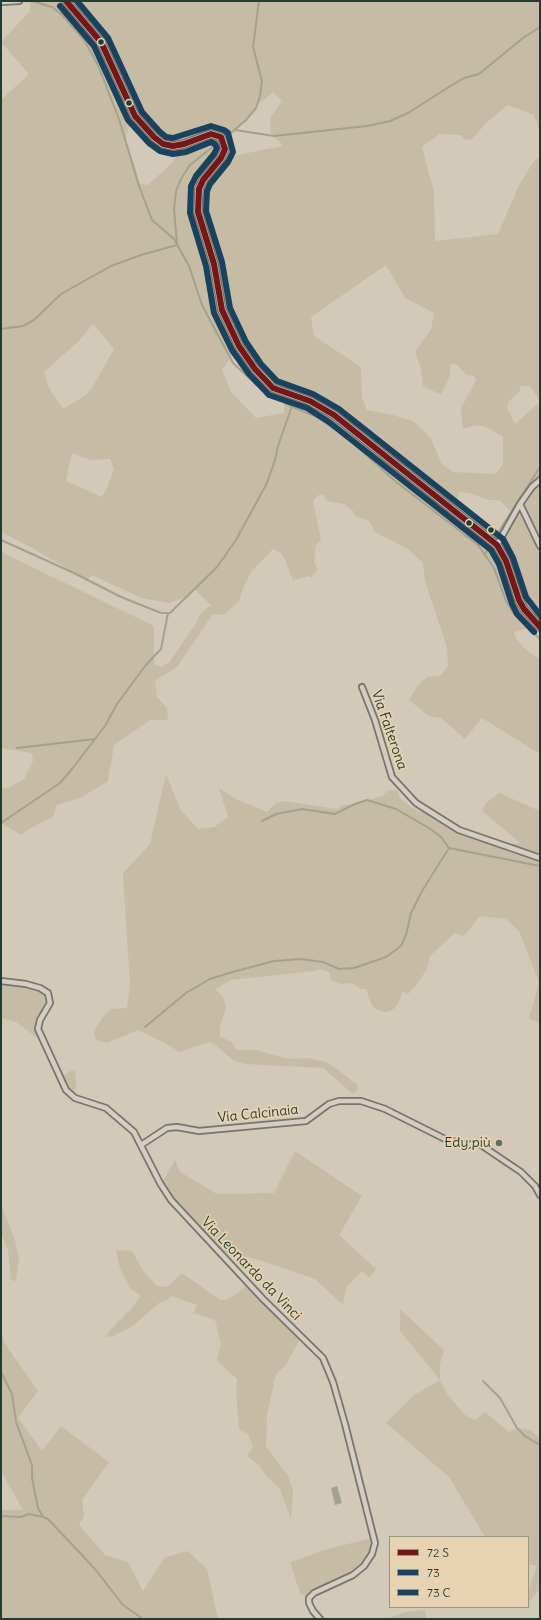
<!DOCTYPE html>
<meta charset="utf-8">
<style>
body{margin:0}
#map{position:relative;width:541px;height:1620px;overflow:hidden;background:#d3c9b8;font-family:Delius,sans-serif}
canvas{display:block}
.frame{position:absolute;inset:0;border:2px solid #1f3d34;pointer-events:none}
.legend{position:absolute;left:389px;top:1536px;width:140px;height:72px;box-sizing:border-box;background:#e7d2b1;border:1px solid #97967f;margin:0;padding:5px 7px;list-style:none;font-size:12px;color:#1f3d34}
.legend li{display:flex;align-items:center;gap:8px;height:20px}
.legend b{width:20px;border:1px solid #97967f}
</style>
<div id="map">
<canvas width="541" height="1620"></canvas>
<div class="frame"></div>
<ul class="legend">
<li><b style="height:5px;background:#751617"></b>72 S</li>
<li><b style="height:5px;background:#19425f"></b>73</li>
<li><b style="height:5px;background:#19425f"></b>73 C</li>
</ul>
</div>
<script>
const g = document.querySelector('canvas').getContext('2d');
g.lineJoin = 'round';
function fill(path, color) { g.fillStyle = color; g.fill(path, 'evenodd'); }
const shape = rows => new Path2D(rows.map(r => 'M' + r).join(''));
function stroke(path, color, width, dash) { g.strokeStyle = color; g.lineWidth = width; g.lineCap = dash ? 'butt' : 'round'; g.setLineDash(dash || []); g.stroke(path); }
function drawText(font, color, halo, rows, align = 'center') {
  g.font = font + ' Delius,sans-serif'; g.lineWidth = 3.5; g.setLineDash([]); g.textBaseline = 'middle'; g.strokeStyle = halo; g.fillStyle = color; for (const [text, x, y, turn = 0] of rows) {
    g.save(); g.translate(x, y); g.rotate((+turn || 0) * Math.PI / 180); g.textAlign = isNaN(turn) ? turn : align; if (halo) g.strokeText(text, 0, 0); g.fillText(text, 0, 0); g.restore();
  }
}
const green = shape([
 [30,1,540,1,540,132,534,115,508,105,487,122,472,139,466,140,460,135,439,134,422,147,434,192,435,241,498,234,518,187,532,164,540,155,540,401,530,386,521,386,519,392,508,402,507,408,515,424,540,402,540,627,538,625,514,632,515,637,524,648,540,660,540,754,482,718,465,739,441,718,429,716,409,700,418,685,427,677,440,676,448,666,447,647,425,581,423,563,408,549,375,532,369,521,355,516,353,511,344,504,326,501,324,495,319,495,313,500,321,540,316,545,314,563,318,569,311,578,309,576,293,580,285,560,281,553,273,549,251,572,243,588,239,601,224,615,213,614,177,667,155,681,157,697,167,708,168,716,167,720,150,720,114,745,108,781,82,797,57,805,53,817,29,829,21,835,1,823,1,788,8,788,24,779,33,761,32,753,1,748,1,552,154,626,154,664,162,667,170,661,195,625,200,614,211,605,195,590,188,596,169,603,141,598,92,575,87,580,32,548,1,532,1,100,29,74,1,42,30,11],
 [273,92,282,101,270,118,271,133,283,146,222,158,221,137,228,138,260,103],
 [133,112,163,144,184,145,173,162,148,185,140,184,135,166,125,142],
 [386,265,405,298,434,313,431,329,415,352,421,369,423,386,441,395,450,376,450,364,457,365,467,375,474,376,476,380,461,408,463,429,475,425,486,427,503,437,503,464,496,474,453,472,442,464,430,437,413,421,393,415,367,410,362,397,361,367,314,336,311,317],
 [93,324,114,349,92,388,86,395,63,409,49,388,44,372,79,341],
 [238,347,273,388,285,394,284,413,256,418,231,392,222,370],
 [72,453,90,460,110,459,114,469,107,488,102,497,66,481],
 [459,492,469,493,489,500,499,500,515,515,497,545,455,511],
 [166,774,180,809,198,829,214,827,228,817,219,788,236,799,267,812,276,803,284,801,338,809,342,805,355,804,382,796,388,790,397,790,400,798,411,807,422,813,425,810,439,815,467,835,510,844,520,843,482,811,486,803,499,793,540,811,540,1023,529,1019,539,982,519,931,506,919,480,916,464,936,455,933,430,956,427,969,417,984,408,994,403,991,398,1004,392,1010,385,1012,377,1010,371,1004,366,989,361,989,352,983,341,984,330,980,330,973,322,969,314,971,231,980,215,989,223,997,226,1008,220,1026,220,1037,232,1042,236,1050,256,1050,289,1059,308,1058,327,1062,358,1085,357,1091,353,1094,323,1068,245,1064,234,1061,214,1044,209,1042,180,1052,161,1041,138,1030,107,1043,96,1040,94,1034,96,1028,102,1018,111,1009,127,1008,130,984,123,873,150,844],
 [1,981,40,988,50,997,38,1029,43,1042,16,1022,1,1018],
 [72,1070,75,1071,76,1077,76,1086,72,1095,60,1078],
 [295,1151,362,1196,339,1235,376,1269,369,1278,362,1271,346,1288,343,1305,315,1279,271,1264,245,1256,244,1258,235,1249,226,1259,190,1222,161,1185,175,1160,180,1172,217,1194,274,1193],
 [1,1204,15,1240,19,1258,16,1281,11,1280,8,1250,1,1233],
 [116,1250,132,1251,144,1272,157,1286,167,1287,182,1273,220,1300,227,1299,238,1293,248,1283,301,1337,285,1366,276,1374,267,1414,266,1446,288,1476,293,1490,291,1519,280,1489,267,1477,258,1464,247,1456,253,1446,248,1434,239,1429,236,1392,237,1379,217,1361,221,1344,215,1320,193,1313,197,1305,171,1296,168,1300,159,1303,133,1326,113,1336,106,1337,109,1331,133,1307,141,1296,130,1288,120,1269],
 [400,1309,444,1350,440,1364,440,1380,448,1395,466,1416,475,1420,485,1412,509,1432,517,1428,530,1430,540,1438,540,1589,529,1602,528,1591,537,1566,528,1564,528,1537,485,1537,449,1477,386,1423,414,1395,440,1380,400,1331],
 [1,1334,6,1345,38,1391,18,1418,42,1451,61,1426,109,1462,82,1500,84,1516,79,1525,105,1555,128,1562,143,1591,165,1557,188,1551,207,1569,218,1619,1,1619,1,1510,23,1510,1,1471],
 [373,1538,375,1543,364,1566,309,1598,300,1593,292,1569,291,1562,327,1549],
 [425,1610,426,1619,386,1619,406,1612]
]);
const water = shape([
 [337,1486,342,1503,335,1505,331,1488]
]);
const stream = shape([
 [32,1,52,7,61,14,84,40,98,65,119,119,139,186,152,220,174,239,180,250,189,266,202,305,233,363,262,390,286,404,317,417,334,429,354,444,395,481,478,545,494,568,506,601,514,614,540,639],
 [235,130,274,136,367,126,390,121,408,113,452,85,464,78,479,74,523,38,540,27],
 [224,139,246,120,256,108,260,96,262,81,253,47,259,1],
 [177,244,174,209,176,191,181,179,190,165,220,141],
 [1,329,23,326,34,320,61,294,111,266,141,255,177,245],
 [494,539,540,467],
 [1,540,74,573,121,597,161,613,170,613,217,567,236,540,267,483,275,460,278,446,292,406],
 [485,554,491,543],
 [17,748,95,739],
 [262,821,276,814,302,809,335,814,355,804,367,800,396,809,429,828,441,837,449,848],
 [1,823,60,783,72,769,105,726,117,704,145,666,161,649,168,613],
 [449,848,540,866],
 [145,1027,186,993,210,979,229,973,274,961,301,959,323,962,339,969,354,968,386,957,401,946,406,935,411,913,422,891,449,848],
 [1,1372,12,1394,16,1422,32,1465,32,1478,38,1508,43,1517,48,1519,95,1569,123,1605,143,1619],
 [483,1381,500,1398,517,1428,525,1436,540,1445],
 [1,1516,21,1517,29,1514,43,1517]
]);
const street = shape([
 [1,2,19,1],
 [520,504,540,546],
 [497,545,520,504,532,487,540,480],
 [362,687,375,720,392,777,416,803,459,830,540,858],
 [1,981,26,984,40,988,48,993,50,1003,40,1020,38,1029,66,1090,75,1098,106,1108,134,1132,160,1183,171,1200,263,1299,323,1358,333,1382,345,1424,375,1543,372,1554,364,1566,353,1575,314,1593,309,1598,309,1603,313,1611,320,1619],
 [141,1145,167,1128,177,1127,199,1131,306,1121,329,1104,339,1101,361,1101,385,1109,445,1139,468,1145,478,1143,521,1172,535,1186,540,1195]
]);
const secondary = shape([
 [66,1,101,42,135,116,154,137,163,144,173,146,184,144,211,134,221,137,223,142,225,149,221,158,203,180,199,189,198,212,214,264,222,310,239,346,255,369,273,388,310,401,334,415,497,545,506,561,519,600,524,609,540,627]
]);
const bus1 = shape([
 [66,1,101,42,135,116,154,137,163,144,173,146,184,144,211,134,221,137,225,149,221,158,203,180,199,189,198,212,214,264,222,310,239,346,255,369,273,388,310,401,334,415,497,545,506,561,519,600,524,609,540,627]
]);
const bus2 = shape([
 [60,6,94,46,128,120,149,143,160,151,173,154,186,152,211,142,215,144,217,148,214,154,196,176,191,186,190,213,206,266,214,313,232,350,249,374,269,395,307,408,329,422,491,550,499,564,512,604,517,614,534,632]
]);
const bus3 = shape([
 [77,1,108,38,142,112,159,131,166,137,173,138,211,126,224,130,228,133,233,152,228,162,210,184,207,191,206,211,222,262,230,308,246,342,261,364,277,381,313,394,339,409,503,539,513,558,526,597,540,615]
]);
const markers = [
 [101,42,3.5,"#1f3d34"],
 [129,103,3.5,"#1f3d34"],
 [469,523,3.5,"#1f3d34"],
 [491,530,3.5,"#1f3d34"],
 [499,1143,4,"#5e6e62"]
];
const streetNames = [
 ["Via Falterona",389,730,71],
 ["Via Calcinaia",258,1114,-6],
 ["Via Leonardo da Vinci",251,1269,46]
];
const poiNames = [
 ["Edy più",491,1143]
];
fill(green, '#c6bca5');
fill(water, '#a4a28d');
stroke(stream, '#a4a28d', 2);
stroke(street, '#76766d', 8);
stroke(secondary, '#76766d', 10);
stroke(street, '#d5cdc1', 4.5);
stroke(secondary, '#d5cdc1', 7);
stroke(bus1, '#751617', 6);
stroke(bus2, '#19425f', 6);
stroke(bus3, '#19425f', 6);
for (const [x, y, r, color] of markers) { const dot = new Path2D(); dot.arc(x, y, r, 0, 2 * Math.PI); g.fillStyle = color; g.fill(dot); stroke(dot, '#e7d2b1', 1.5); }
drawText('14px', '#1f3d34', '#e7d2b1', streetNames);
drawText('14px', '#1f3d34', '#e7d2b1', poiNames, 'right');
</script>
